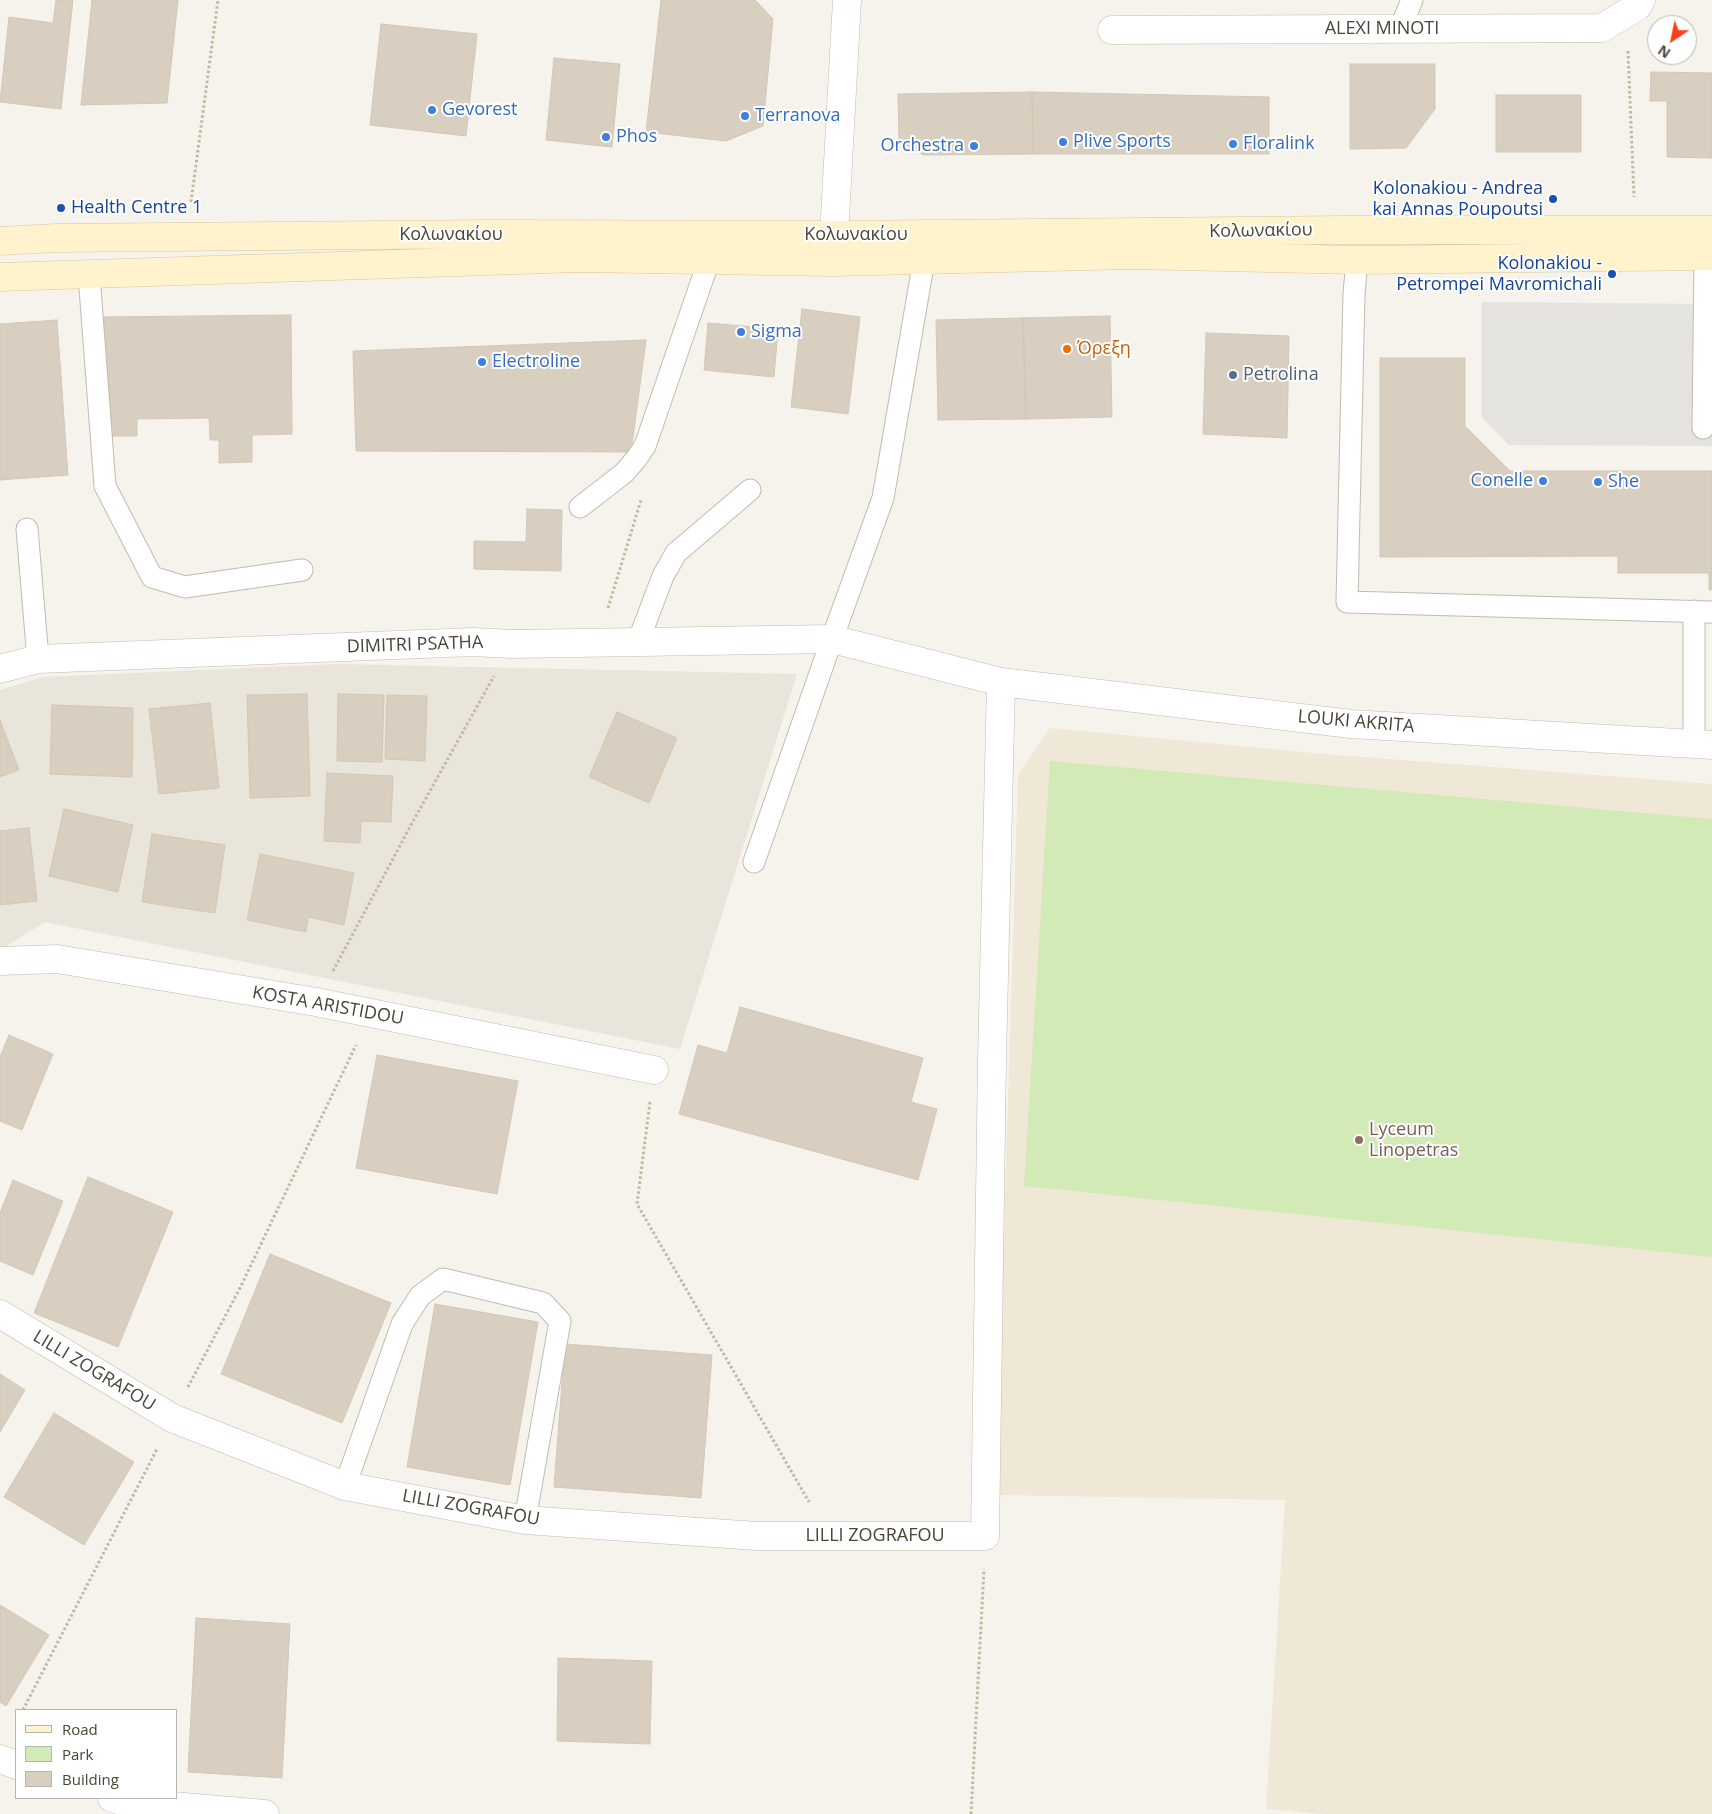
<!DOCTYPE html>
<html>
<head>
<meta charset="utf-8">
<style>
	body { margin:0 }
	#map { position:relative; width:1712px; height:1814px; overflow:hidden; background:#f6f3ec; font-family:"Open Sans",sans-serif }
	canvas { display:block }
	.legend { position:absolute; left:15px; top:1709px; width:162px; height:90px; box-sizing:border-box; background:#fff; border:1px solid #b7b4b0; margin:0; padding:6px 9px; list-style:none; font-size:15px; color:#4b4439 }
	.legend li { display:flex; align-items:center; gap:10px; height:25px }
	.legend b { width:25px; border:1px solid #b7b4b0 }
	.north { position:absolute; left:1647px; top:15px; width:50px; height:50px; box-sizing:border-box; background:#fff; border:1px solid #b7b4b0; border-radius:50%; rotate:214deg; font-size:14px; font-weight:700; line-height:20px; text-align:center; color:#4b4439 }
	.north::after { content:''; display:block; margin:auto; width:18px; height:22px; background:#fc3f1d; clip-path:polygon(50% 0,100% 100%,50% 72%,0 100%) }
</style>
</head>
<body>
<div id="map">
<canvas width="1712" height="1814"></canvas>
<ul class="legend">
<li><b style="height:6px;background:#fff3cd"></b>Road</li>
<li><b style="height:14px;background:#d2eab5"></b>Park</li>
<li><b style="height:14px;background:#d8cfc1"></b>Building</li>
</ul>
<div class="north">N</div>
</div>
<script>
const ctx = document.querySelector('canvas').getContext('2d');
ctx.lineJoin = 'round';
function fillPath(path, color) { ctx.fillStyle = color; ctx.fill(path, 'evenodd'); }
const shape = rows => new Path2D(rows.map(r => 'M' + r).join(''));
function strokePath(path, color, width, dash) { ctx.strokeStyle = color; ctx.lineWidth = width; ctx.lineCap = dash ? 'butt' : 'round'; ctx.setLineDash(dash || []); ctx.stroke(path); }
function write(font, color, halo, rows, align = 'center') {
  ctx.font = font + ' "Open Sans",sans-serif'; ctx.lineWidth = 4; ctx.setLineDash([]); ctx.textBaseline = 'middle'; ctx.strokeStyle = halo; ctx.fillStyle = color; for (const [text, x, y, turn = 0] of rows) {
    ctx.save(); ctx.translate(x, y); ctx.rotate((+turn || 0) * Math.PI / 180); ctx.textAlign = isNaN(turn) ? turn : align; if (halo) ctx.strokeText(text, 0, 0); ctx.fillText(text, 0, 0); ctx.restore();
  }
}
fillPath(shape([
	[338,664,797,674,680,1049,45,922,0,950,0,690,42,677]
]), '#eae5da');
fillPath(shape([
	[1050,728,1324,754,1712,784,1712,1814,1326,1814,1266,1809,1285,1500,996,1495,1018,775]
]), '#efe8d6');
fillPath(shape([
	[1050,761,1712,819,1712,1257,1024,1186]
]), '#d2eab5');
fillPath(shape([
	[1482,302,1712,304,1712,446,1509,445,1482,418]
]), '#e5e3e0');
const building = shape([
	[56,0,73,0,61,109,0,102,9,17,53,23,56,0],
	[92,0,178,0,167,103,81,105,92,0],
	[661,0,755,0,773,19,763,126,726,141,646,132,661,0],
	[381,24,477,34,466,136,370,125,381,24],
	[554,58,620,64,612,147,546,140,554,58],
	[1350,64,1435,64,1435,109,1406,148,1350,149,1350,64],
	[1651,72,1712,73,1712,158,1667,157,1667,101,1650,101,1651,72],
	[1032,92,1269,97,1269,154,1033,154,1032,92],
	[1032,92,1033,154,923,155,899,140,898,94,1032,92],
	[1496,95,1581,95,1581,152,1496,152,1496,95],
	[802,309,860,317,848,414,791,407,802,309],
	[291,315,292,434,252,435,252,462,219,463,219,440,210,440,209,418,137,419,137,436,102,436,101,317,291,315],
	[1110,316,1112,417,1026,419,1023,318,1110,316],
	[1023,318,1026,419,938,420,936,320,1023,318],
	[57,320,68,475,0,480,0,324,57,320],
	[708,323,778,329,774,377,704,370,708,323],
	[1206,333,1289,336,1287,438,1203,434,1206,333],
	[646,340,631,452,356,451,353,351,646,340],
	[1380,358,1465,358,1465,426,1510,471,1712,471,1712,590,1709,590,1709,573,1618,573,1618,556,1380,557,1380,358],
	[527,509,562,510,561,571,474,569,474,541,526,542,527,509],
	[307,694,310,796,250,798,247,695,307,694],
	[338,694,384,695,382,762,337,761,338,694],
	[387,695,427,696,425,761,385,759,387,695],
	[210,703,219,788,159,794,149,709,210,703],
	[52,705,133,708,132,777,50,774,52,705],
	[617,712,677,738,649,803,589,777,617,712],
	[0,720,19,770,0,777,0,720],
	[327,773,393,776,391,822,361,821,360,843,324,841,327,773],
	[64,809,133,825,118,892,49,876,64,809],
	[29,828,37,901,0,905,0,831,29,828],
	[152,834,225,845,215,913,142,902,152,834],
	[260,854,354,873,344,925,308,917,306,932,247,920,260,854],
	[740,1007,923,1058,911,1102,937,1109,918,1180,679,1114,698,1045,727,1053,740,1007],
	[9,1035,53,1054,22,1130,0,1121,0,1057,9,1035],
	[377,1055,518,1081,497,1194,356,1168,377,1055],
	[88,1177,173,1212,118,1347,34,1313,88,1177],
	[13,1180,63,1201,33,1275,0,1261,0,1213,13,1180],
	[270,1254,391,1303,342,1423,221,1374,270,1254],
	[435,1304,538,1322,510,1485,407,1467,435,1304],
	[565,1344,712,1355,701,1498,554,1487,565,1344],
	[0,1374,25,1390,0,1432,0,1374],
	[54,1413,134,1462,84,1545,4,1497,54,1413],
	[0,1605,49,1635,6,1706,0,1702,0,1605],
	[196,1618,290,1624,282,1778,188,1772,196,1618],
	[558,1658,652,1661,650,1744,557,1741,558,1658]
]);
fillPath(building, '#d8cfc1');
strokePath(building, '#d3c7b4', 1);
const service = shape([
	[1400,29,1412,0],
	[1357,260,1354,294,1347,602,1712,612],
	[89,275,105,486,152,577,185,587,302,570],
	[1703,428,1705,256],
	[580,507,624,473,636,459,645,446,709,260],
	[27,529,38,659],
	[1694,611,1694,743],
	[638,642,663,576,676,553,750,490],
	[754,862,832,639,883,498,924,260],
	[345,1486,402,1324,420,1296,443,1279,543,1303,560,1321,525,1520]
]);
const minor = shape([
	[1112,30,1602,28,1638,6,1641,0],
	[834,235,847,0],
	[0,669,38,659,473,642,512,644,832,639,1001,682,1351,724,1712,745],
	[0,961,57,959,316,1002,654,1070],
	[0,1314,172,1418,345,1486,525,1520,757,1536,985,1536,992,1060,1001,682],
	[0,1759,16,1765],
	[112,1798,125,1802,265,1814]
]);
const secondary = shape([
	[0,241,56,238,493,234,834,235,1343,230,1712,230],
	[0,277,578,258,834,262,1132,255,1357,260,1712,256]
]);
strokePath(service, '#c2bbae', 23);
strokePath(minor, '#c2bbae', 29);
strokePath(secondary, '#d6c79b', 29);
strokePath(shape([
	[1628,51,1634,197],
	[191,202,218,0],
	[608,608,641,500],
	[333,971,411,825,494,676],
	[650,1102,637,1204,809,1502],
	[188,1387,240,1288,356,1045],
	[23,1710,157,1449],
	[971,1814,984,1569]
]), '#c4b79f', 3, [2.5, 2.5]);
strokePath(service, '#fff', 21);
strokePath(minor, '#fff', 28);
strokePath(secondary, '#fff3cd', 28);
for (const [x, y, r, color] of [
	[432,110,5,"#3f7fe0"],
	[745,116,5,"#3f7fe0"],
	[606,137,5,"#3f7fe0"],
	[1063,142,5,"#3f7fe0"],
	[1233,144,5,"#3f7fe0"],
	[974,146,5,"#3f7fe0"],
	[1553,199,5,"#1a4fb4"],
	[61,208,5,"#1a4fb4"],
	[1612,274,5,"#1a4fb4"],
	[741,332,5,"#3f7fe0"],
	[1067,349,5,"#e8710a"],
	[482,362,5,"#3f7fe0"],
	[1233,375,5,"#5c6f8a"],
	[1543,481,5,"#3f7fe0"],
	[1598,482,5,"#3f7fe0"],
	[1359,1140,5,"#8d6e63"]
]) { const dot = new Path2D(); dot.arc(x, y, r, 0, 2 * Math.PI); ctx.fillStyle = color; ctx.fill(dot); strokePath(dot, '#fff', 2); }
write('18px', '#4b4439', '#fff', [
	["ALEXI MINOTI",1382,29],
	["Κολωνακίου",1261,231,-1],
	["Κολωνακίου",451,235],
	["Κολωνακίου",856,235],
	["DIMITRI PSATHA",415,645,-2],
	["LOUKI AKRITA",1356,722,5],
	["KOSTA ARISTIDOU",328,1006,10],
	["LILLI ZOGRAFOU",94,1371,31],
	["LILLI ZOGRAFOU",471,1508,10],
	["LILLI ZOGRAFOU",875,1536]
]);
write('18px', '#366cbe', '#fff', [
	["Gevorest",442,110],
	["Terranova",755,116],
	["Phos",616,137],
	["Plive Sports",1073,142],
	["Floralink",1243,144],
	["Orchestra",964,146,"right"],
	["Sigma",751,332],
	["Electroline",492,362],
	["Conelle",1533,481,"right"],
	["She",1608,482]
], 'left');
write('18px', '#164399', '#fff', [
	["Kolonakiou - Andrea",1543,189],
	["kai Annas Poupoutsi",1543,210],
	["Health Centre 1",71,208,"left"],
	["Kolonakiou -",1602,264],
	["Petrompei Mavromichali",1602,285]
], 'right');
write('18px', '#c56008', '#fff', [
	["Όρεξη",1077,349]
], 'left');
write('18px', '#4e5e75', '#fff', [
	["Petrolina",1243,375]
], 'left');
write('18px', '#785e54', '#fff', [
	["Lyceum",1369,1130],
	["Linopetras",1369,1151]
], 'left');
</script>
</body>
</html>
